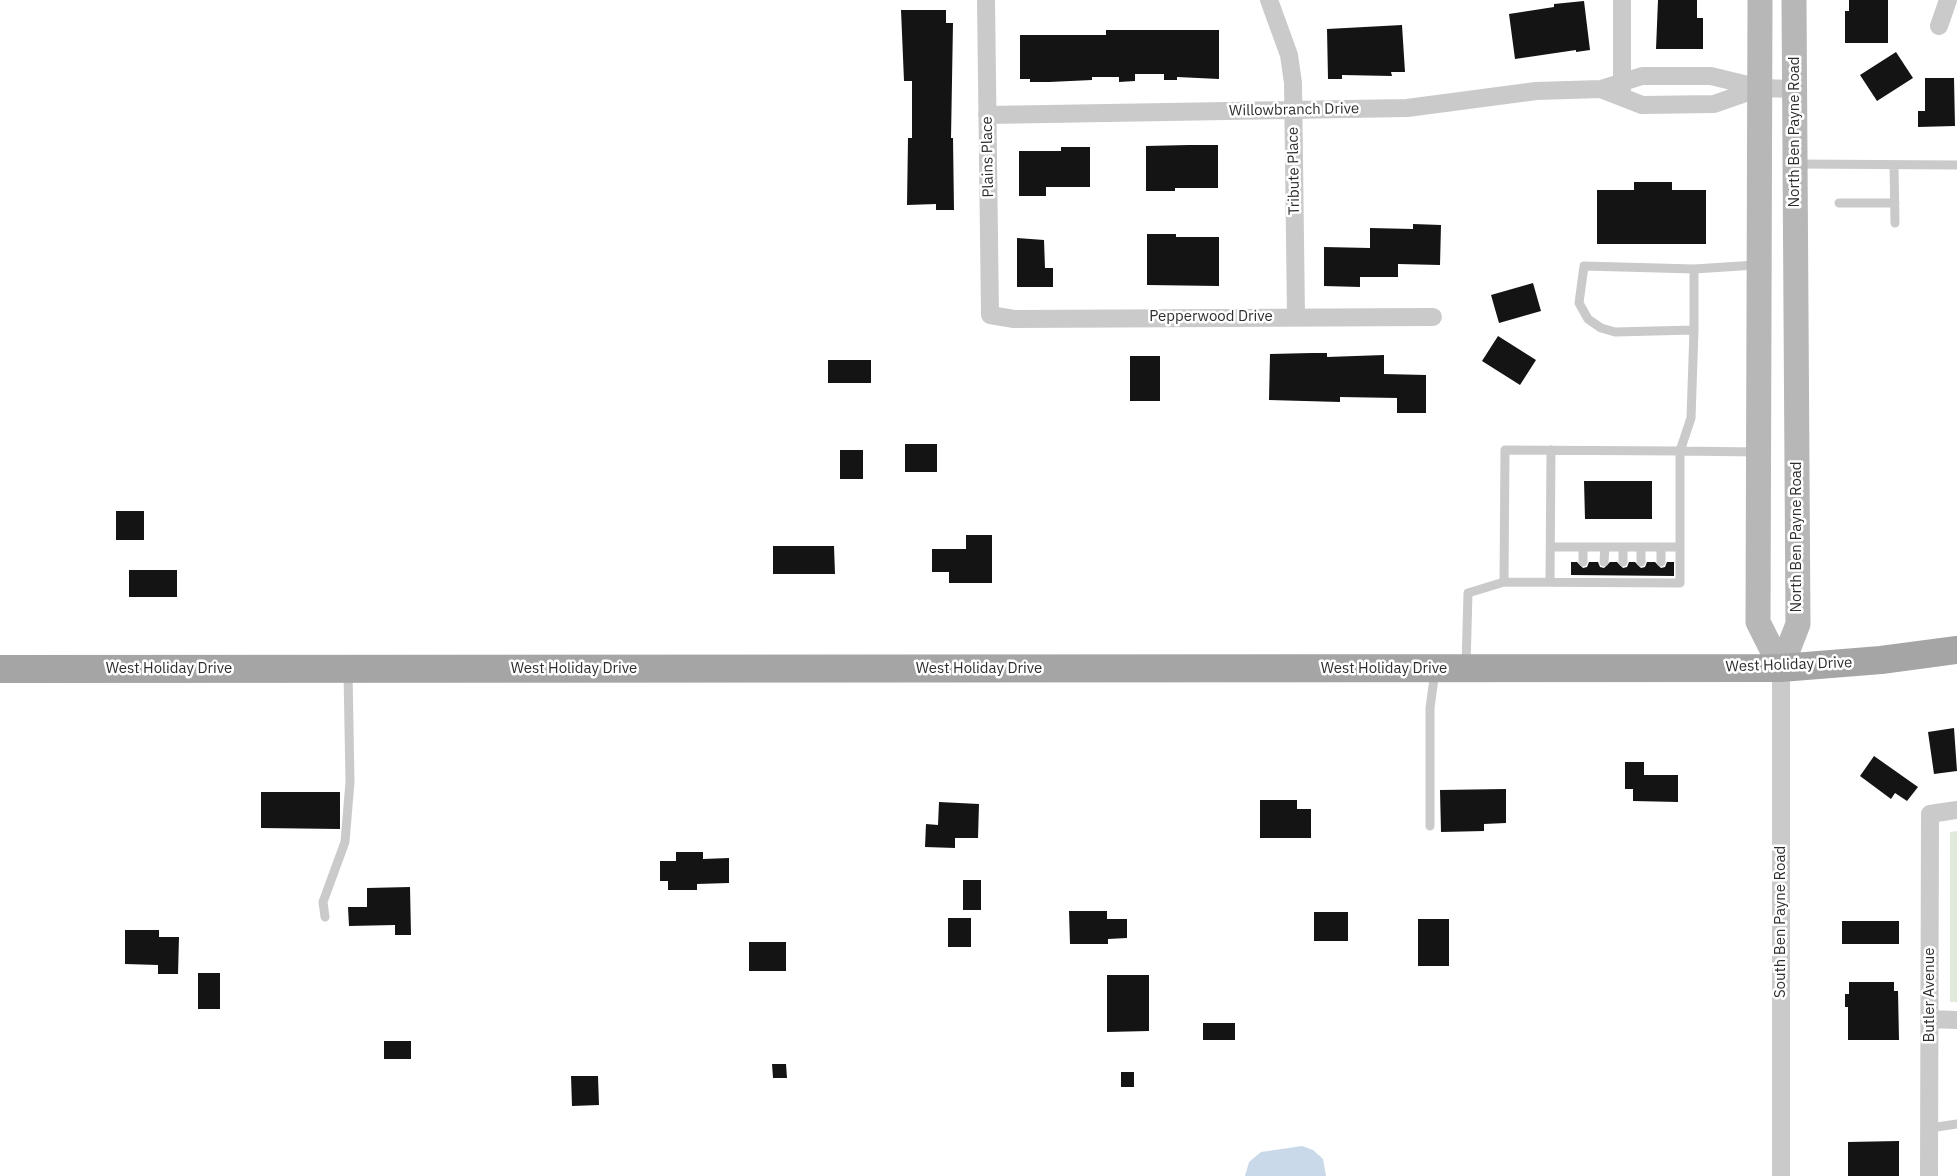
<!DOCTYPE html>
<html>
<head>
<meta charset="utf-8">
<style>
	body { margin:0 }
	canvas { display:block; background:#fff }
</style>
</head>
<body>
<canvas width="1957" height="1176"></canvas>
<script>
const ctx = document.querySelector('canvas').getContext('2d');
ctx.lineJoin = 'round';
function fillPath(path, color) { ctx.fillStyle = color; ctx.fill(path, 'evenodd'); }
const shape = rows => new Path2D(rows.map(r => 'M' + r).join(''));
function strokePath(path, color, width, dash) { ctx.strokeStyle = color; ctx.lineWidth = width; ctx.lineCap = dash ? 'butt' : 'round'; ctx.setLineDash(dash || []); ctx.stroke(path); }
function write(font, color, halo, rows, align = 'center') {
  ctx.font = font + ' "IBM Plex Sans",sans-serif'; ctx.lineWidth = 5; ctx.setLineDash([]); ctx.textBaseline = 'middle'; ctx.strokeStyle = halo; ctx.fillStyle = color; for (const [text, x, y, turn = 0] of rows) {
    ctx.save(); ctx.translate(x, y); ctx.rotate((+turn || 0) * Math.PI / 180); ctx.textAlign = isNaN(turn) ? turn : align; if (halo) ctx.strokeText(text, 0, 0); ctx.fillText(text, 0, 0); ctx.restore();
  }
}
fillPath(shape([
	[1957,831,1957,1002,1950,1002,1950,832]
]), '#e2eadc');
fillPath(shape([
	[1302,1146,1313,1150,1323,1159,1326,1176,1245,1176,1249,1162,1261,1152]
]), '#c9d9e9');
fillPath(shape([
	[1658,0,1697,0,1697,18,1703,18,1703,49,1656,49],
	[1849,0,1888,0,1888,43,1845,43,1845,11,1849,11],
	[1584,1,1590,50,1576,52,1576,50,1515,59,1509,14,1554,7,1554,4],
	[901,10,946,10,946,23,953,23,951,138,953,138,954,210,936,210,936,204,907,205,908,138,912,138,912,81,904,81],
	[1402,25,1405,72,1391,72,1392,76,1342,75,1342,79,1328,79,1327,29],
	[1106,30,1219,30,1219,79,1177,77,1177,80,1164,80,1164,74,1135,74,1135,81,1119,82,1119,77,1092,77,1092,80,1049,82,1030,82,1030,79,1020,79,1020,35,1106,35],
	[1896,52,1913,78,1877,101,1860,75],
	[1925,78,1954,78,1955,126,1918,127,1918,111,1925,111],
	[1189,145,1218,145,1218,188,1175,188,1175,191,1146,191,1146,146],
	[1061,147,1090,147,1090,187,1046,187,1046,196,1019,196,1019,151,1061,151],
	[1634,182,1672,182,1672,190,1706,190,1706,244,1597,244,1597,190,1634,190],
	[1413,224,1441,225,1440,265,1398,264,1398,277,1360,277,1360,287,1324,286,1324,247,1370,248,1370,228,1413,229],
	[1147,234,1176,234,1176,237,1219,237,1219,286,1147,285],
	[1017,238,1044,240,1045,268,1053,268,1053,287,1017,287],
	[1533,283,1541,311,1499,323,1491,295],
	[1498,336,1536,360,1520,385,1482,361],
	[1312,353,1327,353,1327,357,1384,355,1384,374,1426,375,1426,413,1397,413,1397,398,1340,397,1340,402,1269,400,1270,354],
	[1130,356,1160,356,1160,401,1130,401],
	[828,360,871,360,871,383,828,383],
	[905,444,937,444,937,472,905,472],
	[840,450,863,450,863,479,840,479],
	[1584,481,1652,481,1652,519,1585,519],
	[116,511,144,511,144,540,116,540],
	[966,535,992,535,992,583,949,583,949,572,932,572,932,549,966,549],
	[773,546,834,546,835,574,773,574],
	[1571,562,1577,562,1583,568,1587,567,1589,562,1598,562,1600,567,1604,568,1610,562,1617,562,1623,568,1627,567,1629,562,1635,562,1641,568,1645,567,1647,562,1655,562,1661,568,1665,567,1667,562,1674,562,1674,576,1571,575],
	[129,570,177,570,177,597,129,597],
	[1954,728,1957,771,1934,774,1928,732],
	[1874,756,1918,787,1907,801,1895,793,1891,799,1860,776],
	[1625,762,1644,762,1644,775,1678,775,1678,802,1633,801,1633,789,1625,789],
	[1506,789,1506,823,1484,824,1484,831,1441,832,1440,790],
	[261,792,340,792,340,829,261,828],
	[1260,800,1297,800,1297,809,1311,809,1311,838,1260,838],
	[939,802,979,804,978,838,955,838,955,848,925,847,926,824,938,825],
	[676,852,703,852,703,859,729,858,729,883,697,884,697,890,668,890,668,881,660,881,660,861,676,861],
	[963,880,981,880,981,910,963,910],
	[410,887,411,935,395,935,395,925,349,926,348,907,367,907,367,888],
	[1069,911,1107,911,1107,919,1127,919,1127,938,1108,939,1108,944,1070,944],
	[1314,912,1348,912,1348,941,1314,941],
	[948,918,971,918,971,947,948,947],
	[1418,919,1449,919,1449,966,1418,966],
	[1842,921,1899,921,1899,944,1842,944],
	[125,930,159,930,159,937,179,937,178,974,158,974,158,965,125,964],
	[749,942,786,942,786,971,749,971],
	[198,973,220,973,220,1009,198,1009],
	[1107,975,1149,975,1149,1031,1107,1032],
	[1849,982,1894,982,1894,991,1898,991,1899,1040,1848,1040,1848,1007,1845,1007,1845,994,1849,994],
	[1203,1023,1235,1023,1235,1040,1203,1040],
	[384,1041,411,1041,411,1059,384,1059],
	[772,1064,786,1064,787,1078,773,1078],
	[1121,1072,1134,1072,1134,1087,1121,1087],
	[571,1076,598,1076,599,1105,572,1106],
	[1899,1141,1899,1176,1848,1176,1848,1142]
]), '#141414');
strokePath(shape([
	[1798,164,1957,165],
	[1894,165,1895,223],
	[1839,203,1895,203],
	[1694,269,1756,265],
	[1694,330,1615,332,1601,328,1588,319,1579,303,1584,266,1694,269,1694,330,1691,418,1680,451,1758,452],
	[1551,547,1680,547],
	[1641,547,1641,562],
	[1661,547,1661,562],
	[1583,562,1583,547],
	[1604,562,1605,547],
	[1623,562,1623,547],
	[1550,582,1551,450],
	[1466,666,1468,593,1504,582,1680,583,1680,451,1505,450,1504,582],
	[1430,826,1430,708,1435,671],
	[325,917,323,902,345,842,350,782,348,672],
	[1930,1128,1957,1124]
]), '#cacaca', 9);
strokePath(shape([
	[986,0,990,315,1014,319,1433,317],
	[1269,0,1289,55,1293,83,1296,317],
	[1622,0,1622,92],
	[1939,26,1948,0],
	[1760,88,1714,104,1642,105,1601,89,1642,76,1711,76,1760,88,1794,89],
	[987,115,1407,108,1536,91,1601,89],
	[1781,668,1781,1176],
	[1930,1019,1957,1020],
	[1929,1176,1930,814,1957,810]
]), '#cacaca', 18);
strokePath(shape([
	[1760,0,1758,622,1781,668],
	[1781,668,1798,624,1794,0]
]), '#b7b7b7', 25);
strokePath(shape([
	[0,669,1781,668,1881,660,1957,650]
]), '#a5a5a5', 28);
write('15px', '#2d2d2d', '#fff', [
	["Willowbranch Drive",1294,110,-1],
	["North Ben Payne Road",1795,132,-90],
	["Plains Place",988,157,-91],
	["Tribute Place",1294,171,-91],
	["Pepperwood Drive",1211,317],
	["North Ben Payne Road",1797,537,-90],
	["West Holiday Drive",1789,665,-2],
	["West Holiday Drive",169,669],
	["West Holiday Drive",574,669],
	["West Holiday Drive",979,669],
	["West Holiday Drive",1384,669],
	["South Ben Payne Road",1781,922,-90],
	["Butler Avenue",1930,995,-90]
]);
</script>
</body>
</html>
